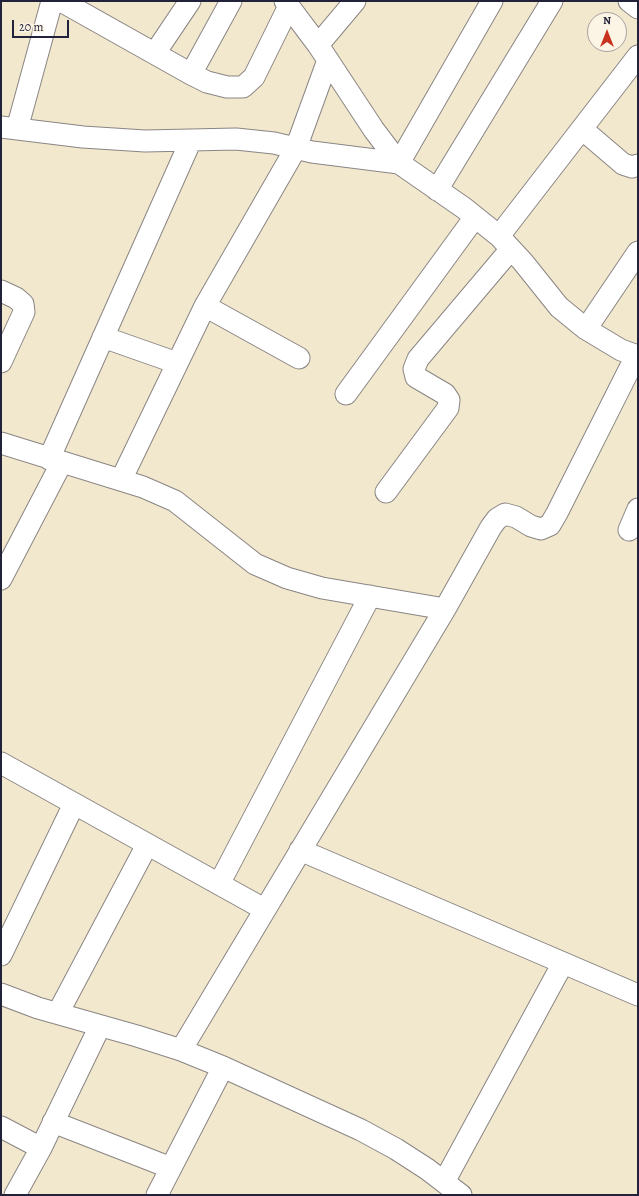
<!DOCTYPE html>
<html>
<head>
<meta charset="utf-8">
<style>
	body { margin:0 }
	#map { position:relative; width:639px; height:1196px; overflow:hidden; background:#f2e8cd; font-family:Alegreya,serif }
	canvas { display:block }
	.frame { position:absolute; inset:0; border:2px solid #22223b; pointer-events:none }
	.north { position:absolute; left:587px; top:12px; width:40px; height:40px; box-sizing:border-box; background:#fcf5e5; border:1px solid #a5a1a1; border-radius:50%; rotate:0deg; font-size:11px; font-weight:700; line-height:16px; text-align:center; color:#22223b }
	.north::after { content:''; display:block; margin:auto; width:14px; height:18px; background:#c8321e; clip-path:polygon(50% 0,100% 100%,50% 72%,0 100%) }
	.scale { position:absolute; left:12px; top:20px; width:57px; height:18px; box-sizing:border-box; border:2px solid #22223b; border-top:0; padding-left:5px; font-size:12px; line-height:14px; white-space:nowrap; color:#22223b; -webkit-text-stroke:3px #fcf5e5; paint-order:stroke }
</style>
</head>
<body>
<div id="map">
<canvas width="639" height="1196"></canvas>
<div class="frame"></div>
<div class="north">N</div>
<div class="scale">20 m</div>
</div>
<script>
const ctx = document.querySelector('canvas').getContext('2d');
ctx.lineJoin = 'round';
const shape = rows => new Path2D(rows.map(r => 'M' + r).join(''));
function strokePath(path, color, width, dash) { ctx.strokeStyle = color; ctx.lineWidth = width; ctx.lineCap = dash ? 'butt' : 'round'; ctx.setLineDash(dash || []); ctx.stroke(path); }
const minor = shape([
	[61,1,191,74,207,82,227,87,243,87,254,77,289,6],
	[285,1,318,45,374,130,399,163,464,208,499,236,523,262,559,307,586,329,621,350,638,356],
	[629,1,638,8],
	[318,45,355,1],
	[155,53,190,1],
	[191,74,231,1],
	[1,127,83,137,145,141,236,139,274,143,312,152,399,163,492,1],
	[17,129,52,1],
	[582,129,623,164,632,167,638,165],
	[437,190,552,1],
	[499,236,638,56],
	[1,291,16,298,23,304,24,312,1,362],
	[205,306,299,358],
	[586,329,638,252],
	[103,337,177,363],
	[346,394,475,217],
	[1,443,143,487,175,501,255,564,287,578,322,588,445,609],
	[49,459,191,140],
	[121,480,205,306,296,148,328,60],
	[386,492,448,408,449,400,445,394,416,377,414,369,418,359,511,249],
	[629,530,638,509],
	[1,579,62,462],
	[1,763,264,909],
	[300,850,638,995],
	[219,884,370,596],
	[1,955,74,804],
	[1,994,38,1008,137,1036,181,1050,223,1067,361,1130,396,1149,427,1169,461,1195],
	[58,1013,147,845],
	[181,1050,445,609,491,527,497,519,505,514,516,517,531,526,541,529,550,525,557,513,636,356],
	[53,1122,171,1168],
	[1,1127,41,1148],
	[444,1182,563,963],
	[15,1195,41,1148,100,1026],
	[157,1195,223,1067]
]);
strokePath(minor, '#8a8584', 23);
strokePath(minor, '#fff', 21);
</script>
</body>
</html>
